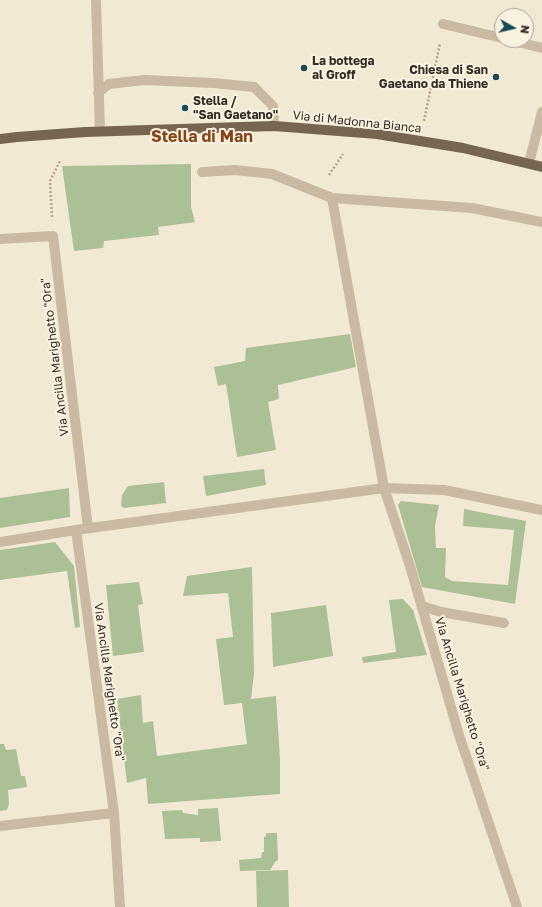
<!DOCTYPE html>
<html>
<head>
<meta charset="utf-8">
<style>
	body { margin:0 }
	#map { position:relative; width:542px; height:907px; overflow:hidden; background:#f2e9d5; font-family:"Golos Text",sans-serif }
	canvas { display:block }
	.north { position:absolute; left:494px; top:8px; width:40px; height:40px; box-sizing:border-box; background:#faf2e1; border:1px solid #aba295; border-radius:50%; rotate:98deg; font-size:11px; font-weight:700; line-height:16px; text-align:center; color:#342b24 }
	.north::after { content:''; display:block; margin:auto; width:14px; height:18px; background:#184957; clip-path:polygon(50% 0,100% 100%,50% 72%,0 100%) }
</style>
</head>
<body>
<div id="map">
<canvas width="542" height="907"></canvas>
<div class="north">N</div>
</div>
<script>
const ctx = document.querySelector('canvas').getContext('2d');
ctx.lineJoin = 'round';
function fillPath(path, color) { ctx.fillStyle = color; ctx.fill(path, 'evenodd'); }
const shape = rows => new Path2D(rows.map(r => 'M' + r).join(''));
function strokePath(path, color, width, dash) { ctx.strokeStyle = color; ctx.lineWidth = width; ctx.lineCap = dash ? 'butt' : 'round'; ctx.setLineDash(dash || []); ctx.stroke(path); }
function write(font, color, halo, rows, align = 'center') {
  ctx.font = font + ' "Golos Text",sans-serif'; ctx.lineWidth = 4; ctx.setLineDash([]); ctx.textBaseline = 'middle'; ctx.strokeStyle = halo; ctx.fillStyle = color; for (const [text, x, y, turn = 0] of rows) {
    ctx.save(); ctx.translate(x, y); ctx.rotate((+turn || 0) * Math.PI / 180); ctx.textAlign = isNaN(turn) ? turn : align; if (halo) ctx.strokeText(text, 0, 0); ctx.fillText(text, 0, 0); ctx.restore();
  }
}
fillPath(shape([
	[191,164,191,207,195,222,158,227,159,235,104,241,103,248,74,251,62,166],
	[350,334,356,367,278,385,279,399,268,402,276,450,237,457,226,384,218,386,214,367,245,361,246,348],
	[264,469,266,485,206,496,203,476],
	[164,482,166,503,124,508,121,506,122,495,128,486],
	[69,488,70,517,0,528,0,498],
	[401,501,439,505,435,526,436,548,446,548,445,577,452,581,508,585,514,530,463,526,464,509,526,521,515,604,422,587,398,505],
	[55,542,74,566,80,627,75,628,67,571,0,580,0,550],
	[252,567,254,674,251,699,276,696,280,759,280,794,148,804,146,778,127,783,117,699,141,695,143,723,153,721,157,756,247,744,242,703,224,705,216,639,233,637,228,593,183,596,187,576],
	[139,582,143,604,138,605,144,652,113,656,106,585],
	[403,599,413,610,427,655,363,663,362,657,396,652,389,600],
	[326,605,333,656,273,667,271,613],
	[0,744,4,744,6,750,16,749,21,776,25,776,27,787,8,790,9,804,7,810,0,811],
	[218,808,221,841,200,842,200,838,165,839,162,811,182,810,183,813,198,815,198,809],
	[266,833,277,833,278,860,275,862,270,870,240,871,239,860,261,858,262,852,264,852,264,837,266,836],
	[288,870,289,907,257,907,256,871]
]), '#abc195');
strokePath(shape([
	[424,121,440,43],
	[329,175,343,154],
	[52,217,50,181,60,161]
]), '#b6a48b', 2.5, [2, 2]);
strokePath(shape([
	[96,0,100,131],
	[443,24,502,38],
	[509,40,542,48],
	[98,93,109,84,144,80,213,83,254,87,273,106,274,126],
	[529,163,542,112],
	[202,172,235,170,272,174,332,198,472,208,542,222],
	[332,198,384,488,410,566,459,735,517,907],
	[0,239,53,236,88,528],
	[76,530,114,813,120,907],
	[0,542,76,530,384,488,444,490,542,510],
	[422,606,441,612,504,623],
	[0,826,114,813]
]), '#cabaa1', 10);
strokePath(shape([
	[0,139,17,137,85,132,274,126,377,134,463,148,542,167]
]), '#776554', 10);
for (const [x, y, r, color] of [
	[304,68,4,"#184957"],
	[496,77,4,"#184957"],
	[185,108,4,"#184957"]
]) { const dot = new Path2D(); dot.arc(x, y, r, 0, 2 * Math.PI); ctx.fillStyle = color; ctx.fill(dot); strokePath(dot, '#faf2e1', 1.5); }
write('bold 12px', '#342b24', '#faf2e1', [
	["La bottega",312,61],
	["al Groff",312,75],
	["Chiesa di San",488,70,"right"],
	["Gaetano da Thiene",488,84,"right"],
	["Stella /",193,101],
	["\"San Gaetano\"",193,115]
], 'left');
write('12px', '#342b24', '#faf2e1', [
	["Via di Madonna Bianca",357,122,6],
	["Via Ancilla Marighetto \"Ora\"",55,357,-97],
	["Via Ancilla Marighetto \"Ora\"",109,682,82],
	["Via Ancilla Marighetto \"Ora\"",462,694,73]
]);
write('bold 16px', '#864519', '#faf2e1', [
	["Stella di Man",202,137]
]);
</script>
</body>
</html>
